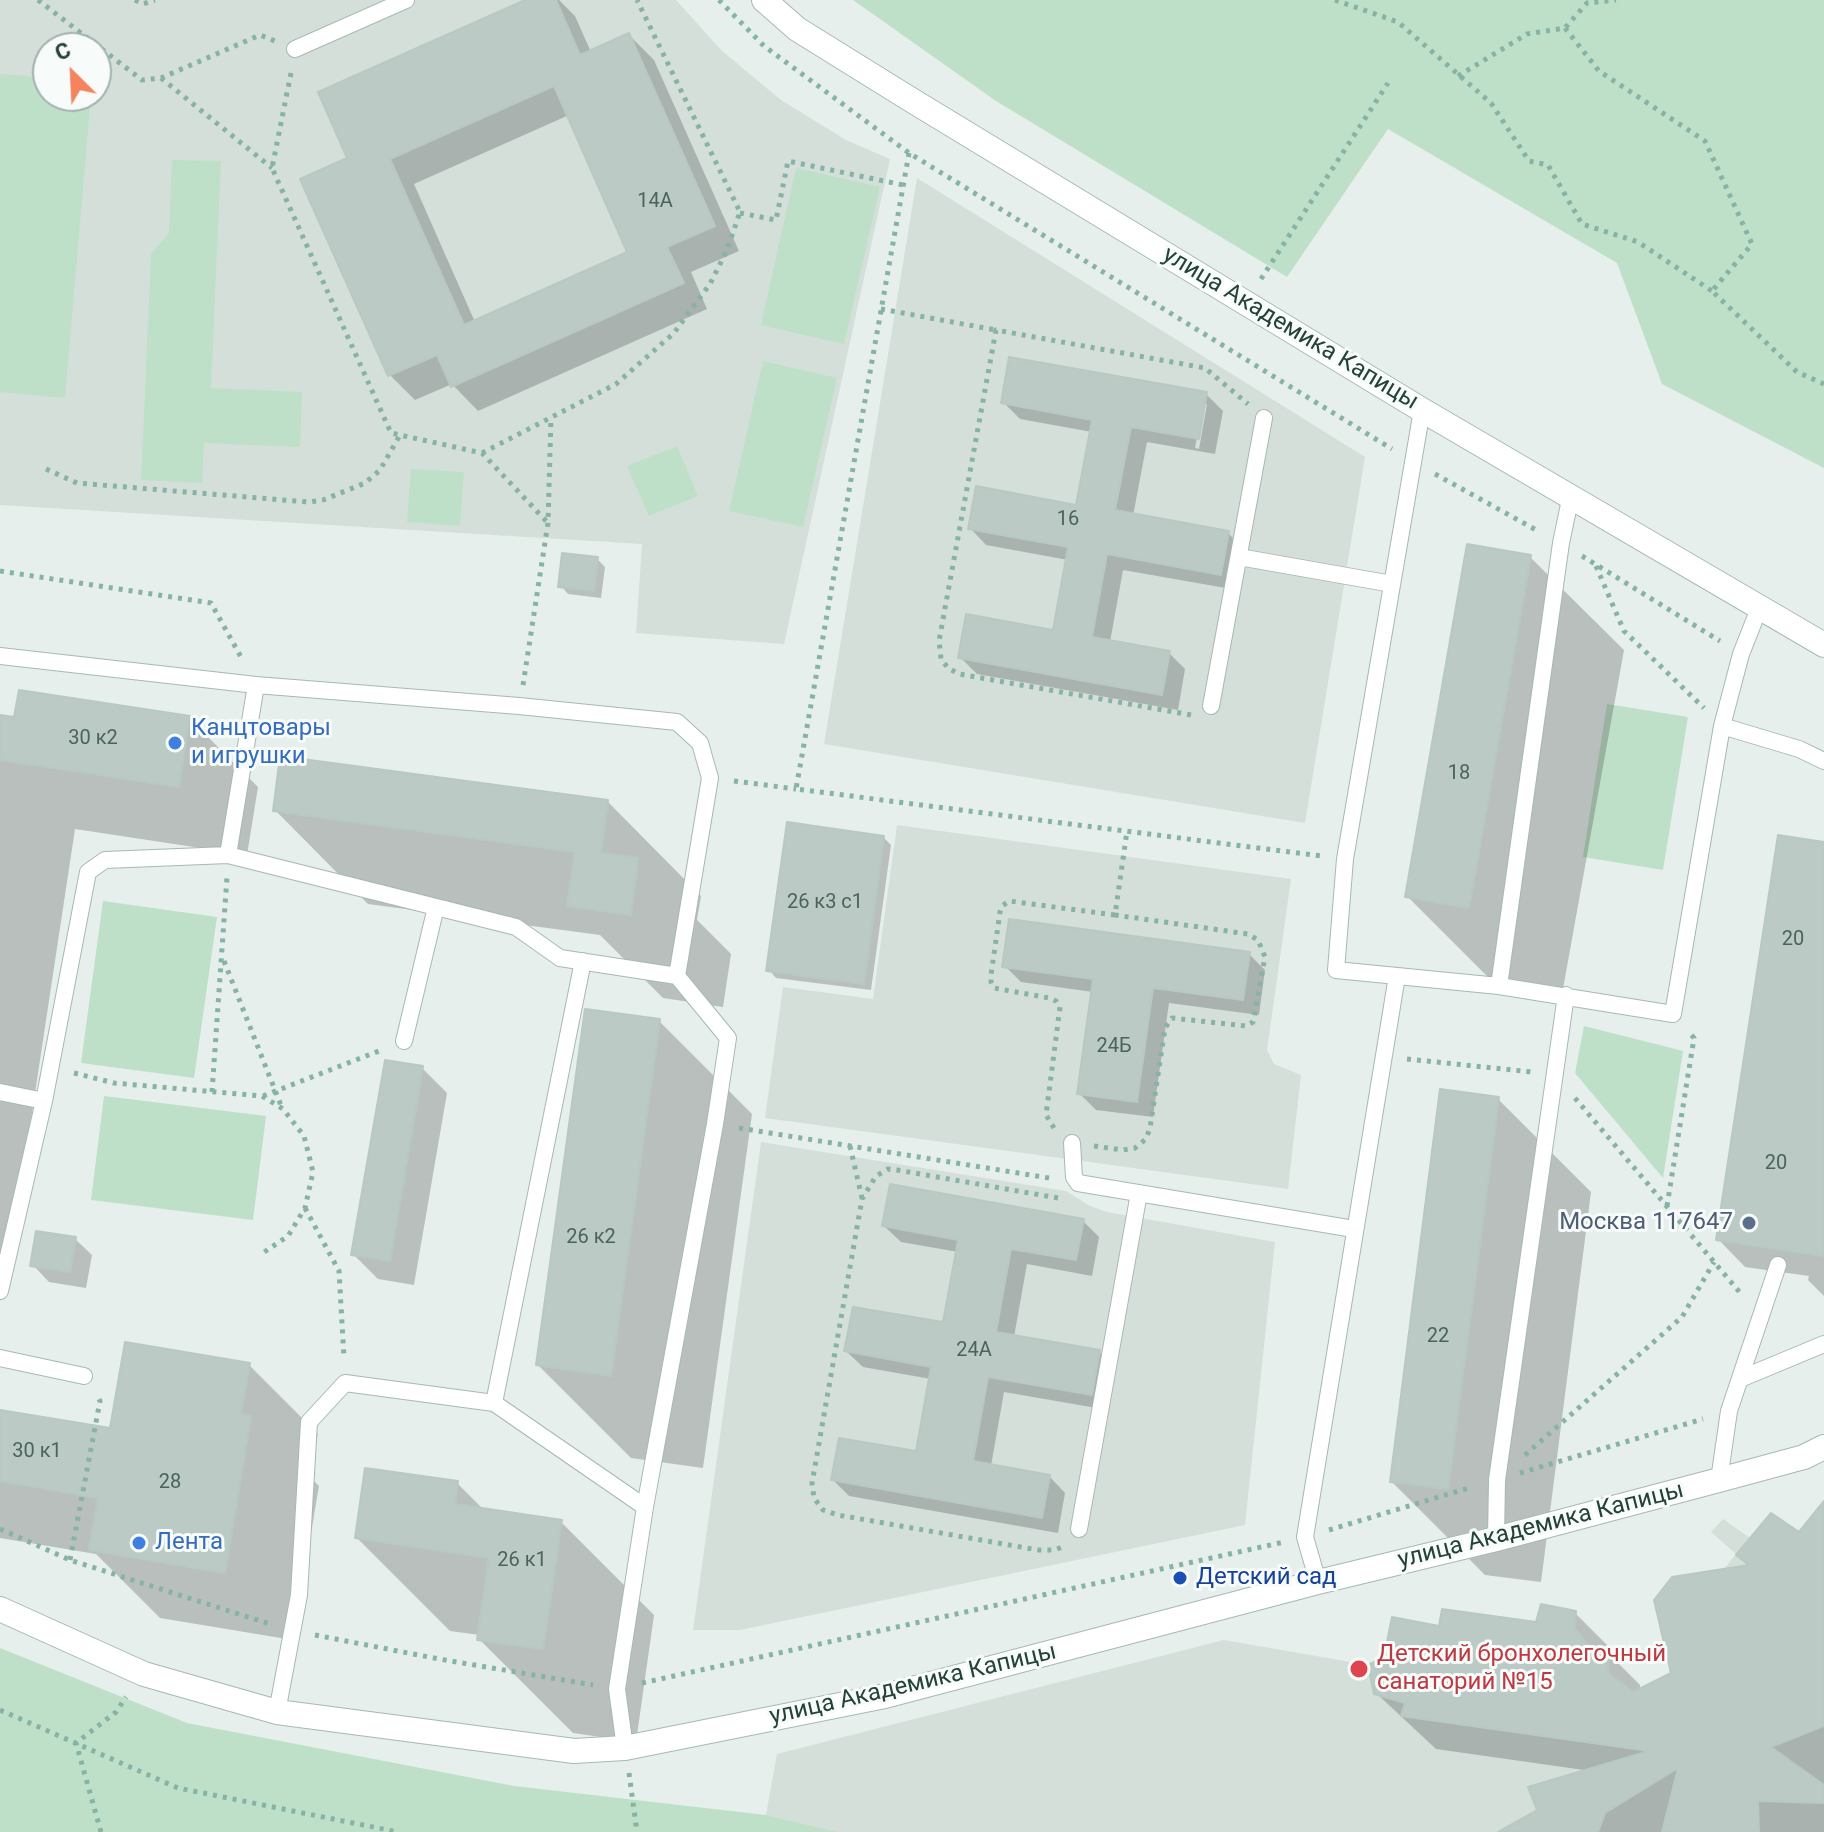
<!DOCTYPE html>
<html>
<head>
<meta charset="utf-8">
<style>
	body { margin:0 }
	#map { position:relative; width:1824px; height:1832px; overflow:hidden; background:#e6efeb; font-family:Roboto,sans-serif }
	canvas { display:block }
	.north { position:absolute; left:32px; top:32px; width:80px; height:80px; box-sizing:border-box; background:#f7fbf9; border:2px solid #a3b1ad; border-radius:50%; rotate:336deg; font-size:22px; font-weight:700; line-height:32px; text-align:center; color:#24423a }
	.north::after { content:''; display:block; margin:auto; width:28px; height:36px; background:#f4845f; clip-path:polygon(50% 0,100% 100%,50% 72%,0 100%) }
</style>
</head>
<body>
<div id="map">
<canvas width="1824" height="1832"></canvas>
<div class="north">С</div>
</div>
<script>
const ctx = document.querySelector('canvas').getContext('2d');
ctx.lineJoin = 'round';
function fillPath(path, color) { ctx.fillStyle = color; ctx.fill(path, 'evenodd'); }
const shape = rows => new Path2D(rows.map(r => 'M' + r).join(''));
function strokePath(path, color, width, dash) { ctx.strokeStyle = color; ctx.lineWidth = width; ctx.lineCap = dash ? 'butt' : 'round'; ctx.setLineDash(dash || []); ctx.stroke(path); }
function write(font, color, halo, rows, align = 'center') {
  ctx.font = font + ' Roboto,sans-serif'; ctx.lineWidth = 6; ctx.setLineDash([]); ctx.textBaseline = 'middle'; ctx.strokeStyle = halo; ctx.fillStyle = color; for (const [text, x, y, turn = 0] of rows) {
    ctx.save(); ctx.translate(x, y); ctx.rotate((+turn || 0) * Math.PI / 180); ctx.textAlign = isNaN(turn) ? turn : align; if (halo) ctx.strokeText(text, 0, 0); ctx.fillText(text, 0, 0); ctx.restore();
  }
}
fillPath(shape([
	[0,0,676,0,722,51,781,100,846,140,890,159,784,644,636,633,642,544,0,505],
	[48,48,96,48,96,96,48,96],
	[917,178,1365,457,1305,823,824,744],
	[897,825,1291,879,1267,1050,1274,1064,1301,1075,1288,1189,765,1118,783,987,873,999],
	[761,1142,1066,1191,1090,1206,1107,1212,1275,1242,1245,1525,740,1630,693,1630],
	[1824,1501,1824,1832,837,1832,766,1815,777,1754,1224,1640,1368,1665,1384,1657,1392,1617,1439,1626,1442,1609,1536,1622,1541,1604,1576,1611,1575,1629,1590,1647,1608,1650,1608,1673,1633,1692,1670,1673,1654,1600,1672,1577,1724,1569,1736,1554,1711,1532,1723,1519,1750,1538,1771,1513,1799,1531]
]), '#d4dfda');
fillPath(shape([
	[853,0,1824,0,1824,468,1662,384,1617,263,1388,129,1287,277,996,101],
	[0,74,48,78,48,96,91,96,65,398,0,392],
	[172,160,221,161,211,388,302,392,300,447,204,443,202,483,141,480,151,254,169,233],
	[796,168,880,187,844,344,761,325],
	[763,361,837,378,803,527,729,511],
	[677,446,698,496,649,516,627,466],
	[411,469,464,472,460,526,407,522],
	[1607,704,1688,717,1663,870,1583,857],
	[103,901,217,917,194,1078,81,1063],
	[1584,1026,1683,1051,1663,1178,1575,1073],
	[104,1096,266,1116,253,1220,91,1200],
	[0,1648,187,1723,514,1786,766,1815,838,1832,0,1832]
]), '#bfe0c8');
fillPath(shape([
	[530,0,559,0,575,16,591,52,629,35,654,60,739,251,691,272,707,309,478,411,452,384,415,400,390,375,350,159],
	[569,115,630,253,475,322,414,184],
	[1206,394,1223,411,1215,454,1147,442,1133,516,1228,533,1244,549,1237,590,1123,570,1110,642,1169,653,1185,669,1178,710,977,674,960,657,1055,633,1068,560,986,545,970,528,1078,507,1092,432,1020,419,1003,402],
	[1203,404,1207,404,1199,449,1195,448],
	[1530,557,1624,650,1561,1000,1500,989,1407,896],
	[597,559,605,567,601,598,568,594,561,586],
	[0,717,189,718,258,787,247,855,75,829,30,1126,0,1302],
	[608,802,701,896,697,920,731,954,723,1007,663,998,600,935,368,904,275,810],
	[884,838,891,845,871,990,776,978,769,970],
	[1824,844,1824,1296,1808,1280,1809,1276,1745,1267,1718,1239],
	[1249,954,1265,970,1259,1015,1169,1003,1153,1117,1096,1110,1079,1093,1093,992,1021,982,1005,966],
	[659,1021,752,1114,703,1468,631,1458,538,1365],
	[422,1068,447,1093,414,1285,378,1279,353,1254],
	[1498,1099,1591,1192,1541,1582,1485,1575,1392,1482],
	[1083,1221,1099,1237,1092,1276,1027,1264,1014,1337,1099,1352,1115,1368,1108,1410,1004,1392,991,1466,1049,1476,1065,1493,1058,1533,849,1496,833,1480,918,1453,931,1379,863,1367,846,1351,945,1325,958,1252,901,1242,884,1226],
	[75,1239,92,1255,86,1288,49,1282,33,1265],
	[249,1365,318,1434,310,1477,319,1486,293,1640,160,1618,96,1554,0,1538,0,1412,112,1430],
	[457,1483,485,1511,561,1522,654,1615,636,1742,573,1733,479,1639,480,1635,450,1631,357,1538],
	[1824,1504,1824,1832,1526,1832,1591,1771,1436,1749,1376,1693,1440,1628,1538,1624,1575,1613,1608,1646,1608,1653,1640,1685,1640,1691,1673,1674,1752,1567,1799,1534]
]), '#0003');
const building = shape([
	[525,0,556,0,580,55,629,33,715,226,667,247,684,283,451,387,437,355,388,376,300,179,347,158,318,92,525,0],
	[554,86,627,252,464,325,390,159,554,86],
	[1009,357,1207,392,1199,439,1131,427,1115,510,1229,531,1221,575,1107,554,1092,637,1170,651,1162,695,958,658,966,614,1053,630,1068,547,968,529,976,486,1076,505,1092,420,1001,403,1009,357],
	[1467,544,1531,555,1469,908,1405,897,1467,544],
	[562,553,598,557,594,591,558,587,562,553],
	[19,690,190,716,179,787,0,760,0,715,14,717,19,690],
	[280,756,608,800,601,853,638,858,631,915,567,906,575,852,273,811,280,756],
	[787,822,884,836,864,984,766,971,787,822],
	[1778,835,1824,842,1824,1256,1716,1240,1778,835],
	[1009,919,1250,952,1243,1000,1153,988,1137,1102,1077,1094,1093,979,1002,967,1009,919],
	[585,1009,660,1019,611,1376,536,1365,585,1009],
	[385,1060,423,1066,390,1261,351,1255,385,1060],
	[1440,1089,1499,1097,1448,1489,1390,1482,1440,1089],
	[890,1184,1084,1219,1076,1260,1011,1249,996,1332,1100,1350,1092,1395,988,1377,973,1461,1050,1475,1042,1518,831,1480,839,1438,916,1451,931,1367,844,1351,853,1307,943,1322,958,1240,882,1226,890,1184],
	[36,1231,76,1237,70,1272,30,1266,36,1231],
	[125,1342,250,1363,241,1414,251,1416,225,1573,89,1550,98,1498,0,1481,0,1410,110,1428,125,1342],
	[365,1468,458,1481,455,1504,562,1520,543,1649,477,1640,489,1558,355,1538,365,1468],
	[1824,1501,1824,1726,1771,1747,1824,1785,1824,1803,1758,1801,1759,1832,1662,1832,1678,1768,1605,1813,1598,1832,1498,1832,1537,1810,1528,1787,1649,1751,1401,1716,1405,1703,1374,1694,1368,1665,1384,1657,1392,1617,1439,1626,1442,1609,1536,1622,1541,1604,1576,1611,1575,1629,1590,1647,1608,1650,1608,1673,1633,1692,1671,1673,1654,1600,1672,1577,1749,1565,1736,1555,1771,1513,1799,1532,1824,1501]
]);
fillPath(building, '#bbcac4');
strokePath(building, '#b8c9c2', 2);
const service = shape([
	[295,49,406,0],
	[1422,410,1345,859,1336,970,1499,986],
	[1571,495,1561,543,1499,986,1673,1014,1722,726],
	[1239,557,1392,584],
	[1760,606,1741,654,1722,726,1799,749,1824,761],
	[0,656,256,685],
	[256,685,519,706,677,722,700,743,710,778,677,976,560,958,516,927,228,855,256,685],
	[1211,706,1264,418],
	[583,961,494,1403,645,1507],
	[404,1041,436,907],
	[0,1092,44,1101,0,1291],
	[44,1101,88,872,105,860,228,855],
	[1072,1143,1074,1177,1078,1183,1354,1229],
	[0,1358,84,1376],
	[1740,1379,1824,1344],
	[1719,1480,1729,1411,1778,1265],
	[1079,1529,1139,1193],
	[1496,1539,1497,1480,1566,995],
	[1318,1582,1305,1537,1397,976],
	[277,1712,299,1595,309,1422,345,1383,494,1403],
	[625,1748,617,1689,645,1507,715,1124,728,1038,677,976]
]);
const tertiary = shape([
	[764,0,797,29,913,101,1422,410,1824,645],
	[0,1609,144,1674,277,1712,574,1751,625,1748,885,1696,1318,1582,1496,1539,1719,1480,1804,1457,1824,1447]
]);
strokePath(service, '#a8b8b2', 18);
strokePath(tertiary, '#a8b8b2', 26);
strokePath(shape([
	[38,0,142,80,161,78,260,35,275,41],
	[135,0,143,4,155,0],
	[719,0,764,46,909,153,1392,449],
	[1335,0,1398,22,1491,103,1529,161,1548,165,1582,224,1638,242,1712,291],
	[1565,28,1599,71,1705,141,1752,244,1712,291,1797,372,1824,384],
	[291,73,272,168,391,433,482,453,548,523],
	[1458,76,1527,34,1565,28,1587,3,1616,0],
	[161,78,272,168],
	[909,153,796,789,1321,856],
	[740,213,776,220,788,161,903,185],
	[1261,279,1388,83],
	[881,309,996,330],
	[482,453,616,384,674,333,710,284,727,250,740,212,637,0],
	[46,469,77,483,308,502,323,500,365,483,380,470,400,435],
	[1435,474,1538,531],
	[1582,556,1720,641],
	[1596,566,1624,631,1704,708],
	[0,571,211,603,241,657],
	[523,685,548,523,551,417],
	[1191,715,959,674,948,668,941,659,939,641,996,330,1205,368,1248,404],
	[734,781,796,789],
	[224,961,282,1108],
	[1407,1059,1532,1072],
	[74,1073,114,1083,262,1096,283,1109,304,1136,313,1172,305,1208,288,1236,260,1255],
	[212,1092,227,877],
	[263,1096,384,1049],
	[1575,1098,1742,1295],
	[739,1128,1049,1178],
	[1054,1128,1046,1115,1060,1007,1056,1001,1049,998,994,988,991,982,991,975,1000,912,1002,906,1009,901,1115,915,1127,831],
	[850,1146,862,1198],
	[1094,1146,1123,1150,1135,1148,1146,1139,1150,1128,1165,1028,1172,1018,1246,1026,1253,1022,1265,957,1258,940,1248,934,1115,915],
	[1058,1198,897,1170,888,1169,876,1176,862,1199,812,1483,814,1498,823,1510,838,1515,1038,1550,1055,1550,1064,1546],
	[1667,1206,1694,1038,1689,1032],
	[305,1208,339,1271,344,1358],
	[1525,1455,1682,1317,1714,1262],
	[1520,1473,1703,1419],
	[0,1529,70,1560,270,1624],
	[1329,1530,1472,1487],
	[70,1560,100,1401,98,1397],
	[315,1635,439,1659,593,1685],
	[642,1683,1284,1542],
	[0,1710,178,1788,398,1832],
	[629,1773,637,1832],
	[101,1832,76,1743,116,1712,126,1697]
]), '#86b3a5', 5, [4, 6]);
strokePath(service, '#fff', 16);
strokePath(tertiary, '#fff', 24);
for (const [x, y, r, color] of [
	[175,743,8,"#3f7fe0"],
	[1749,1223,8,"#5c6f8a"],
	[139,1543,8,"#3f7fe0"],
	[1180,1578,8,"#1a4fb4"],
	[1359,1669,10,"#e0444e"]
]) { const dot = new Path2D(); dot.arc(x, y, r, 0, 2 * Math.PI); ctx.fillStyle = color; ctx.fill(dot); strokePath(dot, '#f7fbf9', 3); }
write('20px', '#4a645c', null, [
	["14А",655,202],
	["16",1068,520],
	["30 к2",93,739],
	["18",1459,774],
	["26 к3 с1",825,903],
	["20",1793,940],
	["24Б",1114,1047],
	["20",1776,1164],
	["26 к2",591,1238],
	["22",1438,1337],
	["24А",974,1351],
	["30 к1",37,1452],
	["28",170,1483],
	["26 к1",522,1561]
]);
write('24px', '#24423a', '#f7fbf9', [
	["улица Академика Капицы",1290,329,31],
	["улица Академика Капицы",1541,1526,-14],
	["улица Академика Капицы",913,1685,-13]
]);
write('24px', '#366cbe', '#f7fbf9', [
	["Канцтовары",191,729],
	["и игрушки",191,757],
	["Лента",155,1543]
], 'left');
write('24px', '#4e5e75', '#f7fbf9', [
	["Москва 117647",1733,1223]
], 'right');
write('24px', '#164399', '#f7fbf9', [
	["Детский сад",1196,1578]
], 'left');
write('24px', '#be3a42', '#f7fbf9', [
	["Детский бронхолегочный",1377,1655],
	["санаторий №15",1377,1683]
], 'left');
</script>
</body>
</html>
